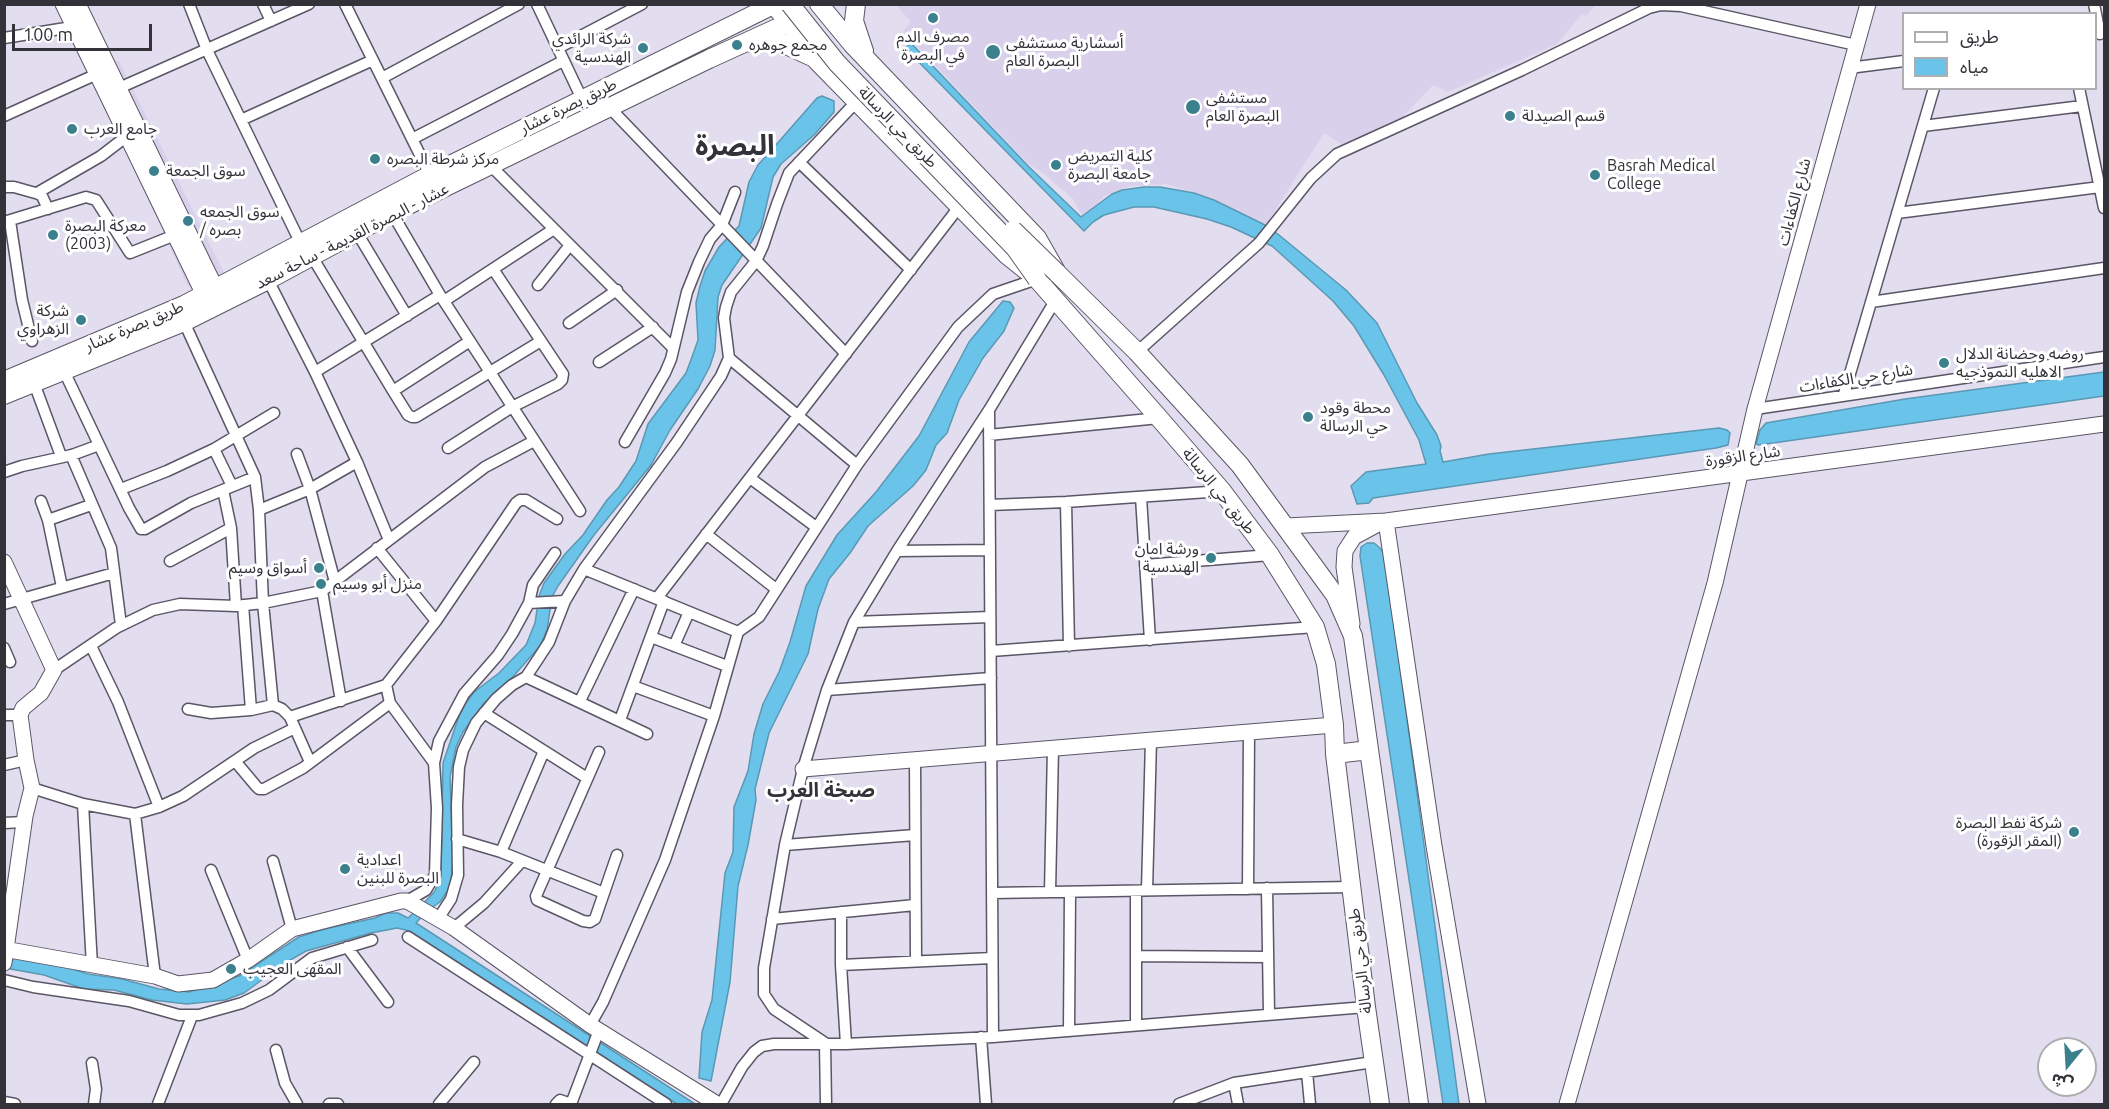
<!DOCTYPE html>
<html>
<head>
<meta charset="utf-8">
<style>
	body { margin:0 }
	#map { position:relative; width:2109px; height:1109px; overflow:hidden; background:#e2ddef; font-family:Ubuntu,"Noto Sans Arabic",sans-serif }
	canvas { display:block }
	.frame { position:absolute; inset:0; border:6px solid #343239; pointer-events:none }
	.legend { position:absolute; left:1902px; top:12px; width:195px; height:78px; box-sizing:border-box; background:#fff; border:2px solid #aeadb0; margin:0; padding:8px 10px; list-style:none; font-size:18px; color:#343239 }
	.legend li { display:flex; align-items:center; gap:12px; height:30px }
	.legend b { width:30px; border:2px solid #aeadb0 }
	.north { position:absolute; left:2037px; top:1037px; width:60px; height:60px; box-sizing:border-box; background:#fff; border:2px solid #aeadb0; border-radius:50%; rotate:198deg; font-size:16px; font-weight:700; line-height:24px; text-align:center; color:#343239 }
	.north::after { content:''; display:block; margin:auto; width:21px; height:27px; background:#3b818d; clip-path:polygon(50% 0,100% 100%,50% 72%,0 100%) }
	.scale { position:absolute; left:12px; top:24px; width:140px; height:27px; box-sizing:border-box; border:3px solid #343239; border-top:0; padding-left:8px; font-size:18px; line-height:21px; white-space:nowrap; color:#343239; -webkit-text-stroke:4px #fff; paint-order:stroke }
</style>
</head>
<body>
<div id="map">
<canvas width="2109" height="1109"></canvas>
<div class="frame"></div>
<ul class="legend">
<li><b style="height:8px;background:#fff"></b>طريق</li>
<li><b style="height:16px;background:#6ac4e9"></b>مياه</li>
</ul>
<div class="north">ش</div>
<div class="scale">100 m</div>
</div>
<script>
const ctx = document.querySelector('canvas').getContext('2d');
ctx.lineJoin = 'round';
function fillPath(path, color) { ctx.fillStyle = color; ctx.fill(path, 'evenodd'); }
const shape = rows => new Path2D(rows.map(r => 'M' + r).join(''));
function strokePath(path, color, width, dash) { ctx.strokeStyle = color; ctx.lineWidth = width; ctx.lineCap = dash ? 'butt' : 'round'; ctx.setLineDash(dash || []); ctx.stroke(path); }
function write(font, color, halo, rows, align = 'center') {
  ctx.font = font + ' Ubuntu,"Noto Sans Arabic",sans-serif'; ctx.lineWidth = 6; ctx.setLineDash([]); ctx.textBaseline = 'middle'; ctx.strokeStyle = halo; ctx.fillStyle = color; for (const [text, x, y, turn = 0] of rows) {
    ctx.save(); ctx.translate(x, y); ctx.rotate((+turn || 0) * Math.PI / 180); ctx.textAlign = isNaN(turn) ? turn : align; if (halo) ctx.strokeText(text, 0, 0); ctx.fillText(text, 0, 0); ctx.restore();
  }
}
fillPath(shape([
	[896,5,1596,5,1586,16,1582,14,1557,44,1448,92,1433,85,1398,122,1388,127,1343,145,1324,133,1266,225,1212,198,1166,184,1131,186,1106,195,1083,217,1073,199,1042,172,1028,164,903,31,911,22],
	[119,61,224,273,188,287,89,68]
]), '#d9d1eb');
const water = shape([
	[911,43,1029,167,1081,217,1112,194,1122,190,1144,187,1160,187,1194,193,1214,200,1265,225,1279,235,1346,290,1377,323,1417,403,1437,435,1441,446,1440,451,1443,462,1489,454,1719,428,1727,430,1730,433,1728,445,1716,448,1373,498,1369,503,1357,504,1351,486,1366,472,1426,464,1419,440,1384,375,1354,326,1333,301,1272,246,1231,227,1207,219,1154,207,1134,207,1104,215,1093,222,1084,231,905,48,911,43],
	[822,96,834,101,834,112,815,134,781,164,773,177,761,228,722,285,718,297,715,350,710,366,698,389,670,430,651,465,594,535,558,586,552,597,547,630,540,646,510,680,484,703,463,732,456,747,450,777,453,863,450,887,440,902,427,911,416,923,695,1104,677,1104,410,931,397,928,371,933,306,951,285,963,244,993,225,1000,187,1004,152,1000,114,990,84,989,44,975,5,968,4,955,60,965,88,974,122,979,159,989,189,992,239,976,299,937,321,930,375,918,386,913,398,913,408,918,422,905,435,891,441,876,443,763,459,716,466,703,474,692,499,673,526,645,535,623,539,596,544,583,565,554,583,535,607,500,619,487,636,461,648,424,686,373,692,357,698,340,696,303,700,286,705,271,719,247,739,226,749,182,758,165,768,154,817,98,822,96],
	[1003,301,1010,302,1014,308,1004,331,983,358,959,400,947,433,936,445,926,470,913,486,868,526,850,553,829,579,818,609,808,654,769,733,755,789,756,800,748,845,738,886,730,982,711,1081,699,1078,702,1032,712,1000,725,873,733,852,734,807,748,771,754,734,763,704,779,672,790,642,806,586,837,535,876,492,919,436,969,342,1003,301],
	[2104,372,2104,396,1759,445,1756,444,1760,430,1766,423,1905,399,2104,372],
	[1367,543,1374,543,1380,548,1385,555,1387,571,1459,1104,1443,1104,1360,556,1361,547,1367,543]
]);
fillPath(water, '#6ac4e9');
strokePath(water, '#5a98b4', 1.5);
const street = shape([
	[189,4,207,50,301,244],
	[263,4,271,21],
	[345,4,430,175],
	[537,4,582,99],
	[2094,4,2100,34],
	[4,38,66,28,73,24],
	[558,48,642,4],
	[1849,68,1904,61],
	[382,78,519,4],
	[119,88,309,4],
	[2079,88,2104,208],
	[609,107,846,354],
	[4,116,97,74],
	[241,120,373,60],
	[1923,126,2082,106],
	[412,139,563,61],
	[799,162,911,270],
	[491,166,673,348],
	[4,187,14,187,39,194,42,196,48,209],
	[37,193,101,156,127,136],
	[392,213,440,295,580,511],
	[1897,213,2100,187],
	[10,221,22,300,32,341],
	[4,222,86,197,96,200,130,253,175,235],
	[356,231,407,316],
	[311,255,393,391,408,415,412,417,416,417,541,341],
	[268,280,315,372,357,462,389,540],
	[538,285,570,245],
	[444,301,554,229],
	[1871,302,2104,268],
	[184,322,255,477,259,510,263,603,273,705,282,709,290,717,310,762],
	[569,323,617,290],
	[1137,352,1259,243,1311,178,1337,154,1522,70,1649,8,1661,5,1681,6,1856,45],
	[729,358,857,465],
	[599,362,653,327],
	[64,371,129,508,141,529,145,529,191,503,255,477],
	[315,372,440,295],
	[34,383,61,456],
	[393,391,470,341],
	[1844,394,1934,88],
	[1755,409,2104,357],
	[989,410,993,1037],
	[989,435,1159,418],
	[625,442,665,373,671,359,687,292,699,262,710,239,722,225,735,192],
	[448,448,512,407,558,384,562,380,563,374,493,269],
	[214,449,232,486],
	[297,454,310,489,335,582],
	[71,455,111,548,121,625],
	[4,472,22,466,72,455,99,445],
	[750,478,816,527],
	[121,489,167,471,214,449,274,413],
	[223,490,231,528,236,606],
	[1141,497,1150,640],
	[41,501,48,520,62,587],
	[1066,502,1069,646],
	[990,505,1066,502,1222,491],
	[259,510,310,489,357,462],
	[48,520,91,505],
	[706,534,776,589],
	[377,548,436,621],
	[897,551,990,550],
	[170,561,231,528],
	[1145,565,1270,555],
	[584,569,738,632],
	[322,591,341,701],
	[657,598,959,207],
	[529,603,565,601],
	[4,604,114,573],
	[243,605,251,710],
	[854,622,990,617],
	[651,637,727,666],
	[91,646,118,702,159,807],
	[674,646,689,612],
	[4,648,10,662],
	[991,651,1315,627],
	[54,670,116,628,153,610,180,604,236,606,263,603,322,591,485,467,534,441],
	[526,677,647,734],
	[386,685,390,703,434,763],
	[633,686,714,716],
	[827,690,991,678],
	[580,701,634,589],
	[188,709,211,713,251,710,273,705],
	[484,713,587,778],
	[4,715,20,715],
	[290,717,386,685,436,621,516,503,520,500,526,500,557,519],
	[620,720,664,601],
	[599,752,536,896,537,900,583,921,590,922,595,919,617,855],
	[915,760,916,961],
	[235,761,256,786,259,789,264,789,303,768,390,703],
	[4,765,26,760],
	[32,788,83,804,135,814,159,807,183,796,254,748,295,728],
	[83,804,92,966],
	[135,814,155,976],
	[4,823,24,822],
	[457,839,501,852,604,893],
	[785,845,915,835],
	[501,852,544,751],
	[273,861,292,929],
	[211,870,248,960],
	[1267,888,1269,1014],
	[1248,889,1249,732],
	[1147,890,1151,740],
	[1050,892,1053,748],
	[992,893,1352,887],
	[407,901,426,890,435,875,437,808,434,763,439,741,464,694,498,655,512,634,529,603,533,585,555,553],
	[841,912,841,965,846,1044],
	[438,919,451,899,458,875,457,805,459,767,463,750,476,723,496,699,512,685,526,677,538,659,549,642,565,601,584,569,677,442,721,376,729,358,724,318,726,307,731,292,756,261,763,246,777,204,789,173,857,101],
	[772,919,915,905],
	[454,928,484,903,522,861],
	[408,937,666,1104],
	[347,947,388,1002],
	[1136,956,1267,957],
	[841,965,992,958],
	[4,980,33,987,129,1001,179,1015,199,1015,242,1003,269,990,312,958,372,940],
	[590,1025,603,1002,665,860,714,716,738,632,759,617,857,465,958,327,993,294,1037,279],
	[1136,1025,1136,891],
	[1069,1031,1070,892],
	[981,1037,986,1104],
	[276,1050,285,1083,297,1104],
	[92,1063,96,1089,94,1104],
	[1307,1072,1310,1104],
	[1234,1083,1238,1104],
	[4,1102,15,1104],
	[158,1104,192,1016],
	[329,1104,338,1104],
	[439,1104,474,1062],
	[556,1104,560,1100,571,1104,599,1030],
	[721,1104,742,1067,754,1052,762,1046,774,1044,846,1044,993,1037,1366,1007],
	[826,1104,825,1043,774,1009,764,994,764,968,785,845,803,769,827,690,854,622,897,551,989,410,1055,301],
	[1179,1104,1234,1083,1373,1062]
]);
const secondary = shape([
	[63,4,204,295],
	[78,4,216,289],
	[1386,521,1434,846,1478,1104],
	[1286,526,1386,521,2104,424],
	[4,562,54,670,41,693,23,708,20,715,26,760,32,788,25,816,4,963],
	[1352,624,1344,567,1345,551,1354,537,1378,524],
	[803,769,1334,725],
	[4,949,155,976,178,984,213,980,248,960,292,929,401,901,407,901,454,928,590,1025,717,1104],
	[1567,1104,1715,583,1755,409,1868,4]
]);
const primary = shape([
	[774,4,817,61,1007,255,1037,279,1159,418,1222,491,1270,555,1315,627,1326,664,1334,725,1335,754,1366,1007,1380,1104],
	[819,4,852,44,1037,238,1057,273,1137,352,1240,465,1335,595,1353,636,1419,1104],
	[856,4,854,21,864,51],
	[751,43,782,43,810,56],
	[4,381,184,305,430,175,775,4],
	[4,395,184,322,268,280,392,213,709,59,799,18],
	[1335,754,1369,750]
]);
strokePath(street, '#5b5665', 13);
strokePath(secondary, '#5b5665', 17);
strokePath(primary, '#5b5665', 20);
strokePath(street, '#fff', 10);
strokePath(secondary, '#fff', 15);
strokePath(primary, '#fff', 18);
const primaryBridge = shape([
	[790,4,837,63,1015,248,1037,279],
	[1013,230,1057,273]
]);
strokePath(primaryBridge, '#5b5665', 20, []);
strokePath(primaryBridge, '#fff', 18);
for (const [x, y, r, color] of [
	[933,18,6,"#3b818d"],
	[737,45,6,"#3b818d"],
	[643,48,6,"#3b818d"],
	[993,52,8,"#3b818d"],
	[1193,107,8,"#3b818d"],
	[1510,116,6,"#3b818d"],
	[72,129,6,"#3b818d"],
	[375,159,6,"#3b818d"],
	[1056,165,6,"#3b818d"],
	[154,171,6,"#3b818d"],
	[1595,175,6,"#3b818d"],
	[188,221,6,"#3b818d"],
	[53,235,6,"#3b818d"],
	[81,320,6,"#3b818d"],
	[1944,363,6,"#3b818d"],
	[1308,417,6,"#3b818d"],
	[1211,558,6,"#3b818d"],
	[319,568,6,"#3b818d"],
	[321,584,6,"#3b818d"],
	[2074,832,6,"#3b818d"],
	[345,869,6,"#3b818d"],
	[231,969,6,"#3b818d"]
]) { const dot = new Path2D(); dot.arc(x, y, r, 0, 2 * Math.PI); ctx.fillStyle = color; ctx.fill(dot); strokePath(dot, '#fff', 2); }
write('16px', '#343239', '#fff', [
	["مصرف الدم",933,37,"center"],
	["في البصرة",933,55,"center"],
	["شركة الرائدي",631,39,"right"],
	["الهندسية",631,57,"right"],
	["أسشارية مستشفى",1006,43],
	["البصرة العام",1006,61],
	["مجمع جوهره",749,45],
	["مستشفى",1206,98],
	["البصرة العام",1206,116],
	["قسم الصيدلة",1522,116],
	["جامع العرب",84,129],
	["كلية التمريض",1068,156],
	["جامعة البصرة",1068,174],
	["مركز شرطة البصره",387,159],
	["Basrah Medical",1607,166],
	["College",1607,184],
	["سوق الجمعة",166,171],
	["سوق الجمعه",200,212],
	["/ بصره",200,230],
	["معركة البصرة",65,226],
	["(2003)",65,244],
	["شركة",69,311,"right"],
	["الزهراوي",69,329,"right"],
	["روضه وحضانة الدلال",1956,354],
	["الاهليه النموذجيه",1956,372],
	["محطة وقود",1320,408],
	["حي الرسالة",1320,426],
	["ورشة امان",1199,549,"right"],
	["الهندسية",1199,567,"right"],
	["أسواق وسيم",307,568,"right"],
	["منزل أبو وسيم",333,584],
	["شركة نفط البصرة",2062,823,"right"],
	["(المقر الزقورة)",2062,841,"right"],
	["اعدادية",357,860],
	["البصرة للبنين",357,878],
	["المقهى العجيب",243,969]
], 'left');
write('16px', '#343239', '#fff', [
	["طريق بصرة عشار",568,106,-26],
	["طريق حي الرسالة",898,127,46],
	["شارع الكفاءات",1794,202,-75],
	["عشار - البصرة القديمة - ساحة سعد",352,236,-27],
	["طريق بصرة عشار",134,326,-23],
	["شارع حي الكفاءات",1856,378,-9],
	["شارع الزقورة",1743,456,-8],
	["طريق حي الرسالة",1219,491,51],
	["طريق حي الرسالة",1360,961,-97]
]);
write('bold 20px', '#343239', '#fff', [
	["صبخة العرب",821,790]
]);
write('bold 28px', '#343239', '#fff', [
	["البصرة",735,146]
]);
</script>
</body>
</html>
